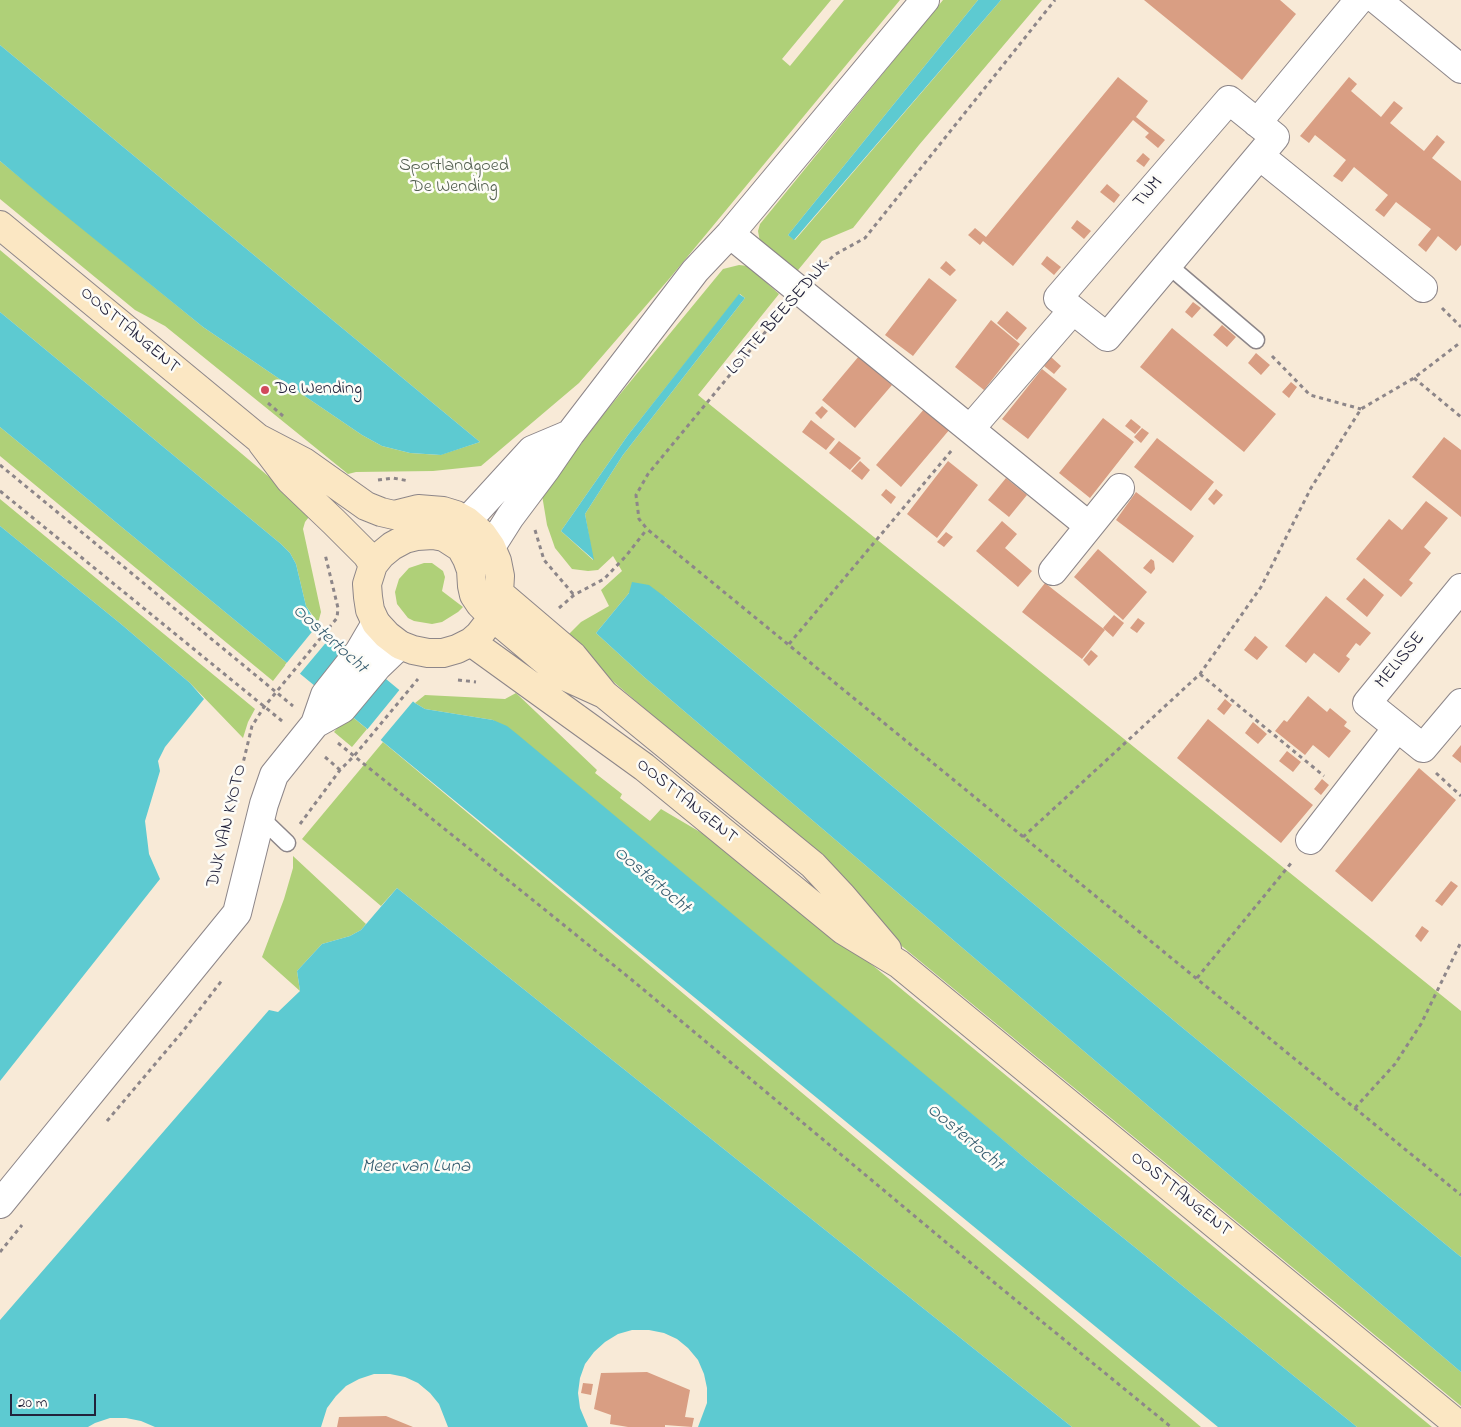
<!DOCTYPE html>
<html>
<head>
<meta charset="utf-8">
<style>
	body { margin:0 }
	#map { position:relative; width:1461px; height:1427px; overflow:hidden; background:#f8ead7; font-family:"Indie Flower",sans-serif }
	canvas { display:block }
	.scale { position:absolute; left:10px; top:1394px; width:86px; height:22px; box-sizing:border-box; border:2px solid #22223b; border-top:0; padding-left:6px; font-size:15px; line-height:18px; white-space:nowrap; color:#22223b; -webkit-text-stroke:4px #fdfcf7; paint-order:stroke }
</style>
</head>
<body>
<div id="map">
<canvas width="1461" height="1427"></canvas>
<div class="scale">20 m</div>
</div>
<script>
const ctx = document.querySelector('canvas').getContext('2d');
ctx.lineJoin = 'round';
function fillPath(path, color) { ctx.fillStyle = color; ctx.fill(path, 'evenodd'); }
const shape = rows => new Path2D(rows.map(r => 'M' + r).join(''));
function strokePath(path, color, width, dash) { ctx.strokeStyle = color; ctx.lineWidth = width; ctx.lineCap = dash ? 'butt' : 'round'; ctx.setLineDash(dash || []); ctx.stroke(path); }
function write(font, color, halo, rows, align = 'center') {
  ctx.font = font + ' "Indie Flower",sans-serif'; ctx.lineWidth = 5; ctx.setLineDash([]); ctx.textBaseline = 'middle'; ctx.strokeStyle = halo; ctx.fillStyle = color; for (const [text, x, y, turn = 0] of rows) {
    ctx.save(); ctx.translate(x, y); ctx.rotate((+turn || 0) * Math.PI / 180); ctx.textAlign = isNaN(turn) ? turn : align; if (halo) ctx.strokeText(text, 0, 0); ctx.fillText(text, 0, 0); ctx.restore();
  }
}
fillPath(shape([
	[0,0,831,0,782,59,790,66,844,0,900,0,669,279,579,383,481,466,433,471,356,472,348,474,165,326,135,310,0,199,0,161,203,327,362,435,382,446,410,453,440,455,480,442,0,45],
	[943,0,978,0,788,235,795,240,1001,0,1042,0,919,145,853,228,822,241,794,275,760,242,758,231,760,224],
	[0,250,312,513,305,522,303,529,321,612,318,623,306,606,296,564,290,553,281,544,0,312],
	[739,265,748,266,779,294,698,395,1461,1011,1461,1257,1178,1024,665,597,629,593,596,633,644,677,1461,1372,1461,1406,881,929,813,854,564,639,581,622,609,606,601,590,622,571,613,556,598,570,588,571,572,569,555,548,547,525,542,495,607,410,723,269],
	[740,294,745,298,623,455,585,514,593,560,561,531,628,435],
	[0,427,287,663,273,681,0,456],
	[0,499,255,709,248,722,243,738,190,683,121,624,0,526],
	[424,563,432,563,443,571,445,577,442,591,463,607,458,612,442,622,432,624,414,621,408,618,397,604,395,592,399,579,409,568],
	[516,693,597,770,595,773,622,794,620,798,650,821,661,809,739,855,1432,1427,1357,1427,1032,1164,493,720,425,709,415,703,425,695,505,699],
	[349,714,367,729,352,747,334,732],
	[383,742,1201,1427,1072,1427,397,888,381,906,302,839],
	[293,856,366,924,361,930,350,936,322,944,297,971,300,991,262,957,284,899,293,868]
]), '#afd078');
fillPath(shape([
	[978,0,1001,0,794,240,788,235],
	[0,45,480,442,441,455,410,453,382,446,362,435,203,327,45,199,0,161],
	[739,294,745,298,623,455,585,514,594,560,561,531,628,435],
	[0,312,281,544,290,553,296,564,306,606,312,616,334,636,415,703,425,709,493,720,507,726,517,734,1032,1164,1357,1427,1218,1427,349,714,0,427],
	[0,526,121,624,190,683,204,699,165,747,158,761,160,771,145,821,149,854,160,879,0,1081],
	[632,582,649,585,665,597,1178,1024,1461,1257,1461,1372,644,677,596,633,629,593],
	[397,888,407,896,1072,1427,698,1427,707,1403,707,1388,704,1374,698,1360,688,1348,677,1339,664,1333,649,1330,632,1330,618,1334,605,1342,594,1352,585,1364,580,1378,578,1393,580,1408,588,1427,448,1427,439,1404,430,1393,418,1383,405,1377,390,1374,374,1374,359,1379,346,1386,336,1396,327,1408,321,1427,155,1427,141,1421,126,1418,110,1418,95,1423,88,1427,0,1427,0,1320,269,1010,278,1012,300,991,297,971,322,944,350,936,361,930]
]), '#5dcad1');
fillPath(shape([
	[320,622,334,633,298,676,285,665],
	[401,688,415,699,379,742,366,731]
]), '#f8ead7');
fillPath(shape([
	[1144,0,1280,0,1296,14,1242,80],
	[1118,77,1148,101,1136,117,1165,140,1158,148,1145,137,1149,133,1133,120,1013,266,983,241,980,245,968,235,975,228,986,237],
	[1349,77,1357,84,1351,91,1381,117,1394,101,1403,108,1390,123,1424,151,1437,135,1445,142,1432,158,1461,181,1461,245,1456,251,1438,236,1426,252,1418,245,1431,229,1396,202,1384,217,1375,210,1388,195,1354,167,1342,182,1333,176,1346,160,1315,135,1309,143,1300,136],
	[1143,153,1150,159,1144,167,1136,161],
	[1107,184,1120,195,1114,203,1100,192],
	[1077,220,1091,231,1084,239,1071,228],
	[1047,256,1061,267,1054,275,1041,264],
	[946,261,956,270,950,276,940,268],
	[929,278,957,300,913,356,885,335],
	[1193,302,1201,308,1192,318,1185,312],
	[1007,311,1027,328,1017,340,997,323],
	[991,320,1020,344,984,390,955,367],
	[1222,325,1236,337,1227,347,1213,335],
	[1172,328,1276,414,1244,452,1140,367],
	[1256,353,1270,365,1261,375,1248,363],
	[859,356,892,385,855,428,822,400],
	[1051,357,1061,366,1054,374,1044,366],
	[1042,369,1067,389,1028,439,1002,419],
	[1291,382,1297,387,1289,398,1282,392],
	[822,406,828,411,821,419,815,413],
	[925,408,950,429,901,487,876,465],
	[1103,418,1134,442,1090,498,1059,473],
	[1131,419,1141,427,1135,434,1125,426],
	[811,420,835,439,826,450,802,432],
	[1142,428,1149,433,1141,443,1134,437],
	[1444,437,1461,450,1461,517,1412,477],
	[1157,438,1214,482,1191,511,1134,467],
	[839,441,861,458,850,470,829,453],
	[860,461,870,470,862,480,851,471],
	[948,461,978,485,937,538,907,514],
	[1006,478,1027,495,1009,517,988,500],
	[886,489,896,497,891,504,881,495],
	[1216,489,1223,495,1214,505,1208,499],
	[1136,492,1194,536,1173,563,1116,520],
	[1426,501,1448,518,1424,547,1431,553,1409,580,1413,583,1401,597,1356,559,1389,519,1402,530],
	[1002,521,1017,534,1005,548,1032,571,1018,587,976,551],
	[946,532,953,537,944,547,937,542],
	[1098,549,1147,592,1123,620,1074,577],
	[1151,559,1154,561,1155,569,1151,574,1143,568],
	[1364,578,1384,595,1367,617,1346,599],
	[1045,583,1105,630,1082,659,1022,612],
	[1326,596,1371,633,1360,646,1356,643,1346,656,1350,659,1339,673,1314,653,1306,663,1285,646],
	[1114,615,1124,623,1113,637,1103,628],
	[1138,618,1145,623,1137,633,1130,628],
	[1255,636,1268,647,1257,660,1244,650],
	[1091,650,1098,656,1089,666,1083,660],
	[1308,696,1327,712,1330,708,1347,722,1344,726,1351,731,1329,758,1313,745,1305,755,1275,731,1284,720,1287,722],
	[1225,699,1232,705,1224,715,1217,709],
	[1208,719,1313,805,1281,843,1177,758],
	[1253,722,1267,734,1258,744,1245,733],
	[1461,745,1461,763,1452,756],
	[1287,751,1301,762,1293,772,1279,761],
	[1419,768,1456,800,1372,902,1335,871],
	[1322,779,1329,785,1321,795,1314,789],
	[1451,881,1458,886,1442,906,1435,901],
	[1422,926,1429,931,1421,942,1415,936],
	[647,1372,690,1390,685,1417,694,1418,692,1427,665,1425,665,1427,628,1427,610,1424,611,1415,594,1409,601,1373],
	[583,1383,593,1384,591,1395,581,1393],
	[386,1416,413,1427,337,1427,339,1417]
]), '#d99e83');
const service = shape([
	[1168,265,1256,340],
	[261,818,287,843]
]);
const minor = shape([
	[1377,0,1461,69],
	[1257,123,1359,0],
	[1260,156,1423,288],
	[730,234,1089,526],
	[970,429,1073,310,1058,298,1229,100,1275,137,1107,337,1073,310],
	[467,521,532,450,570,434],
	[491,547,510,517,546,469,570,434,695,271,730,234,925,0],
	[1053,571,1120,488],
	[1461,588,1367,703,1423,748,1461,703],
	[315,724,325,695,359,652,376,623],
	[1310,840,1397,728],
	[0,1204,237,913,264,804,274,775,315,724,342,709,377,667,400,645]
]);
const secondary = shape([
	[0,225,258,438,304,462,366,506,381,512,394,515,418,509,443,511,456,515,467,521,482,534,491,547,497,561,500,576,499,593,493,617,479,635,471,642,457,649,443,653,428,653,413,650,400,645,387,635,376,623,370,610,368,597,367,584,373,565,381,555,392,546,405,539,417,536,433,535,444,537,461,548,467,559,471,570,472,586,474,595,480,604,493,617,562,675,604,694],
	[262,443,290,480,334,522,367,555,373,565],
	[499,593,573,656,604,694,813,865,842,896,887,949],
	[471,642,644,767,843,930,899,964,1461,1427]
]);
strokePath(service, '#8d8689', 19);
strokePath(minor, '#8d8689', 30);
strokePath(secondary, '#8d8689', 30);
strokePath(shape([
	[819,271,834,255,865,238,1055,0],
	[1442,308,1461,327],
	[781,313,648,474,636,495,639,519,647,529,1461,1195],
	[1272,356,1310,395,1361,409],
	[1414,378,1461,417],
	[268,403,283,416],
	[0,465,293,706],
	[378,480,393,478,409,481],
	[0,491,282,721],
	[535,530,544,560,574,595],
	[559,608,574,595,604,579,626,556,647,529],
	[789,644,952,450],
	[1200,674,1324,776],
	[458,680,476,682],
	[338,743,632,980,996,1284,1171,1427],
	[325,757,340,770],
	[1436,773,1461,796],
	[238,784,252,726,264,707,337,618,338,608,325,554],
	[300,824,340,770,354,756,418,679],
	[1023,837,1200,674,1261,587,1311,488,1361,409,1414,378,1461,342],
	[1197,978,1292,862],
	[1355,1108,1395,1064,1421,1024,1461,942],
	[107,1121,183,1031,223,979],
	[0,1252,22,1225]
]), '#8d8689', 3, [4, 4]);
strokePath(service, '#fff', 16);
strokePath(minor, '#fff', 28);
strokePath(secondary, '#fbe7c3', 28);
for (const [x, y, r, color] of [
	[265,390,5,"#d1495b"]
]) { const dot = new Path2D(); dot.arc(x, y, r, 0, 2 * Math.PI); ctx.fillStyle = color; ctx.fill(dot); strokePath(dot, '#fdfcf7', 2); }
write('18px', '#535f50', '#fdfcf7', [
	["Sportlandgoed",454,167],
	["De Wending",454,188]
]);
write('18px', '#22223b', '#fdfcf7', [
	["TIJM",1149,193,-49],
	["LOTTE BEESEDIJK",779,318,-49],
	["OOSTTANGENT",129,331,40],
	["MELISSE",1401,661,-51],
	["OOSTTANGENT",686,802,39],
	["DIJK VAN KYOTO",228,826,-77],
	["OOSTTANGENT",1180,1195,39]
]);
write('18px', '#22223b', '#fdfcf7', [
	["De Wending",275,390]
], 'left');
write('italic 19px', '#375d70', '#fdfcf7', [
	["Oostertocht",329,640,42],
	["Oostertocht",651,881,40],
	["Oostertocht",964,1138,40],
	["Meer van Luna",416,1168]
]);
</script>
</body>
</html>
